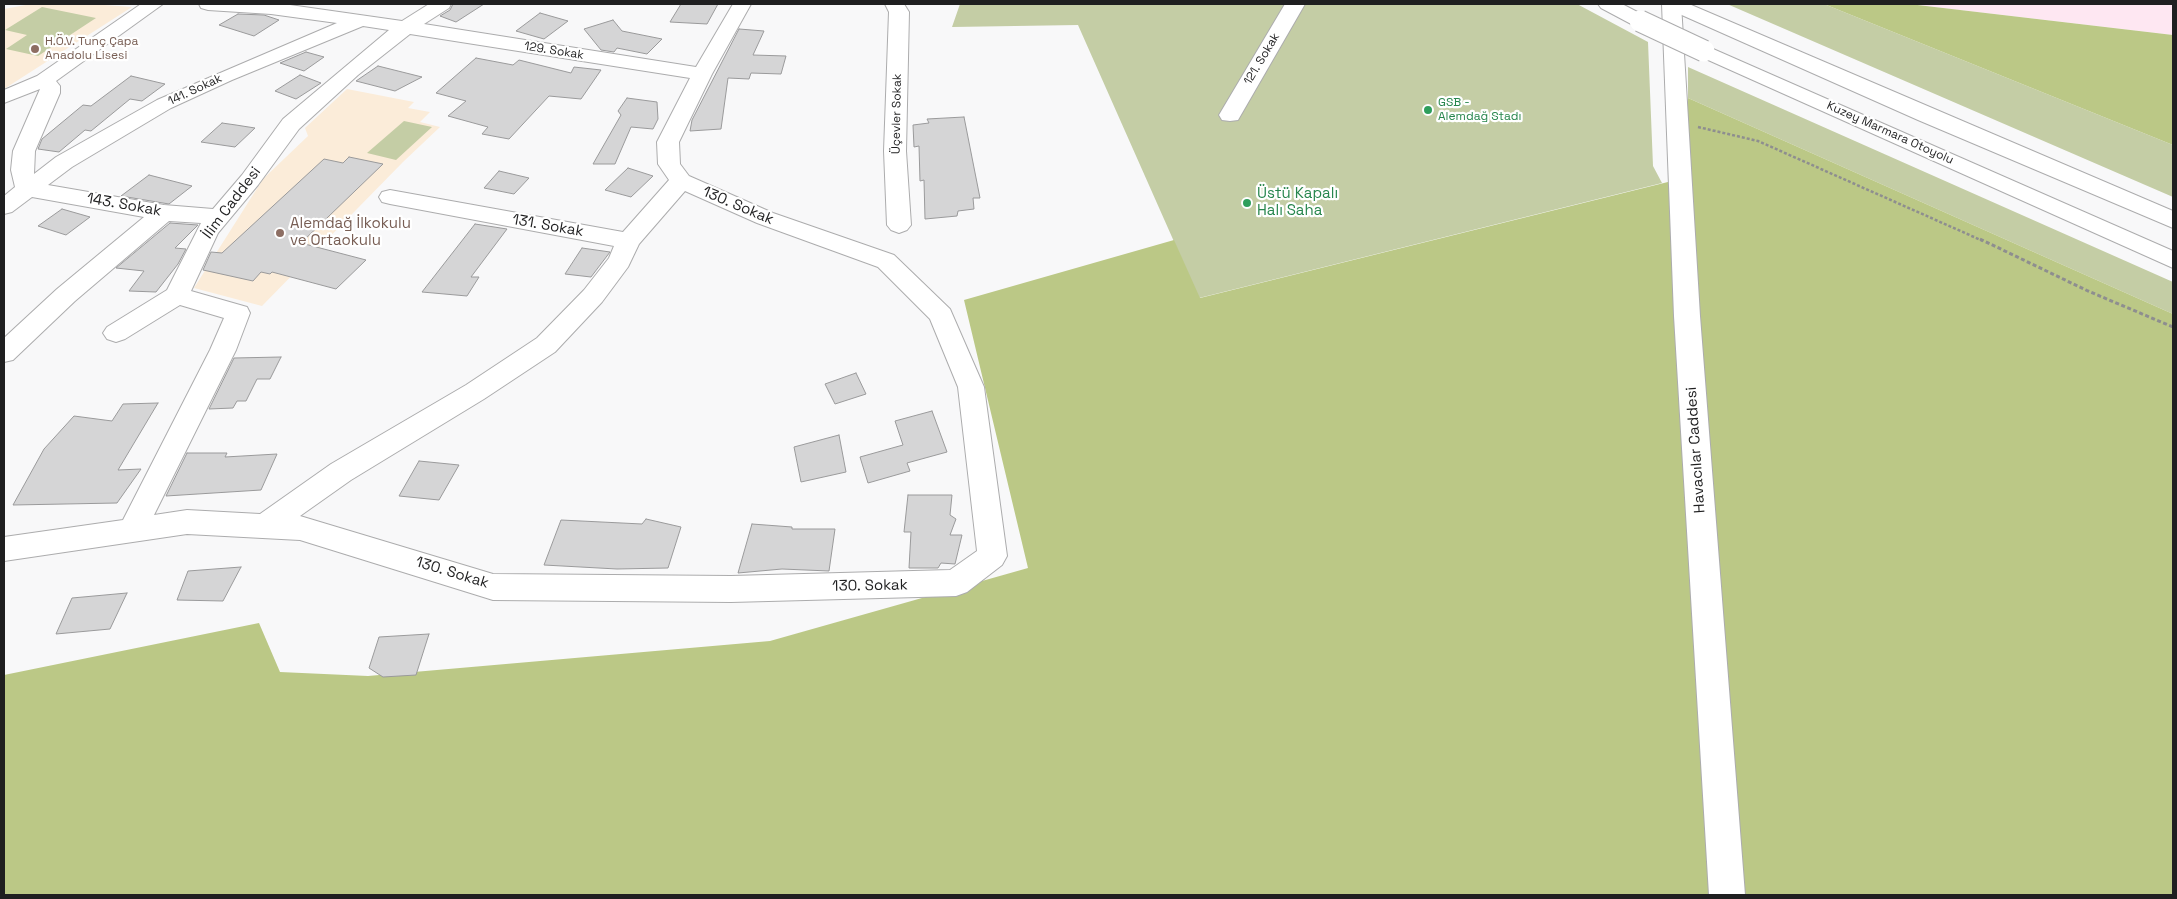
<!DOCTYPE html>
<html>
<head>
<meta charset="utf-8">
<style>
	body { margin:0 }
	#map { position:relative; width:2177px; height:899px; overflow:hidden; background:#f8f8f9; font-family:"Space Grotesk",sans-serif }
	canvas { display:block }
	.frame { position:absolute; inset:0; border:5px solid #1f1f20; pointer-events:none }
</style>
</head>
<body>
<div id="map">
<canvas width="2177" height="899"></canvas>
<div class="frame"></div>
</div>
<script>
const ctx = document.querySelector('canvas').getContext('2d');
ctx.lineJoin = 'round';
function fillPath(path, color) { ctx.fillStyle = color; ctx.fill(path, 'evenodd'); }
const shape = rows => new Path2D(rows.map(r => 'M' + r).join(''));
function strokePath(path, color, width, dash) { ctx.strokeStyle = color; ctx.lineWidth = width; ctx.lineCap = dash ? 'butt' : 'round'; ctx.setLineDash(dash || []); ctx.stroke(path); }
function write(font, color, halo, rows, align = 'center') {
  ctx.font = font + ' "Space Grotesk",sans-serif'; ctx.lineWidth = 4.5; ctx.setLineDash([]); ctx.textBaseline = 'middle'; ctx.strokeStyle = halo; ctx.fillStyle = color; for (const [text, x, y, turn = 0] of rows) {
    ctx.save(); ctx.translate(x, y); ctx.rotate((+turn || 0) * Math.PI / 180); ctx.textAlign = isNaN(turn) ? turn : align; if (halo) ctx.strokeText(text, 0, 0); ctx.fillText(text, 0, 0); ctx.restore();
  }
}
fillPath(shape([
	[1909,4,2173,4,2173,35]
]), '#fee7f2');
fillPath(shape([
	[31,4,91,4,132,7,4,89,4,9],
	[347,89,414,102,408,108,430,112,420,122,440,127,403,162,262,306,194,288,263,179,308,136,305,128]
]), '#fbecd9');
fillPath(shape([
	[960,4,1577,4,1648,42,1653,166,1662,183,1199,298,1078,25,952,27],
	[1727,4,1824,4,2173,145,2173,197],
	[42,7,96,18,38,56,6,49,27,35,5,30],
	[1688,67,2173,282,2173,314,1688,98],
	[404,121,432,127,396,160,367,153]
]), '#c4cda5');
fillPath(shape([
	[1824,4,1909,4,2173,35,2173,145],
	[1688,98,2173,314,2173,895,4,895,4,675,259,623,280,672,368,676,770,641,1028,568,964,300,1174,240,1200,298,1680,179]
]), '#bbc886');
const building = shape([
	[453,4,484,4,456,22,440,16,450,10,453,4],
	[681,4,718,4,707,24,670,22,681,4],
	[540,13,568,21,544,39,516,31,540,13],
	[238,14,264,15,279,20,254,36,219,25,238,14],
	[613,20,622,31,662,39,647,54,617,48,614,52,601,50,584,29,613,20],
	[739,29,764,31,753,55,786,56,781,74,751,73,749,79,728,78,721,129,690,131,692,120,739,29],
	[306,52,324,57,304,71,280,63,306,52],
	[476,58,513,65,519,60,571,73,574,67,601,70,581,99,549,96,509,139,482,134,488,127,448,116,466,101,436,93,476,58],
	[378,66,422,77,395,91,356,81,378,66],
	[300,75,321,83,296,99,275,91,300,75],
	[131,76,165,84,142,101,130,99,91,131,85,130,59,152,38,149,42,139,83,105,91,106,131,76],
	[627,98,657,102,658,119,653,129,631,127,615,164,593,164,621,115,618,111,627,98],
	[964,117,980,198,973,198,974,209,958,211,957,216,925,219,924,180,920,181,919,146,914,147,913,125,929,123,927,119,964,117],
	[222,123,236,125,255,128,235,147,201,142,222,123],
	[349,157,383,164,301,243,366,260,336,289,272,272,270,274,261,272,253,281,203,270,211,252,222,253,324,159,343,163,349,157],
	[628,168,653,176,631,197,605,190,628,168],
	[499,171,529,178,514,194,484,188,499,171],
	[149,175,192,186,169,204,121,196,149,175],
	[62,209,90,217,66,235,38,226,62,209],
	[170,223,198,225,175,248,186,249,178,264,156,292,129,291,144,271,116,268,170,223],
	[475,224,507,229,471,277,479,277,467,296,422,292,475,224],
	[582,248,610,252,591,277,565,274,582,248],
	[281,357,270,379,257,379,246,401,237,401,233,408,209,409,234,358,281,357],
	[856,373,866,394,835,404,825,384,856,373],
	[158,403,118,470,141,469,117,503,13,505,44,449,74,416,112,421,123,404,158,403],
	[932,411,947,452,907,463,910,471,868,483,860,457,903,445,895,421,932,411],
	[839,435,846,472,801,482,794,447,839,435],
	[187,453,227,453,225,457,277,454,261,490,166,496,187,453],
	[419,461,459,465,439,500,399,496,419,461],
	[908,495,952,495,950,515,956,519,950,535,962,535,955,564,941,563,938,568,909,568,911,532,904,532,908,495],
	[646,519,681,527,668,568,617,569,544,565,561,520,642,524,646,519],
	[752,524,792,527,792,529,835,529,829,571,782,569,738,573,752,524],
	[241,567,223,601,177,600,188,571,241,567],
	[127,593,110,629,56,634,72,598,127,593],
	[429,634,416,675,383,677,369,668,379,637,429,634]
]);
fillPath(building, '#d5d5d6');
strokePath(building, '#9a9a9b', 1);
const street = shape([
	[141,4,163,4,56,81,60,86,60,93,35,151,34,174,56,157,157,100,337,23,271,14,208,10,201,8,199,4,283,4,402,21,429,4,451,4,449,8,424,24,696,67,733,4,751,4,712,74,679,142,680,164,689,176,773,213,894,255,950,309,984,387,1007,556,1002,565,967,592,956,596,731,602,493,600,300,540,187,534,4,561,4,537,123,520,210,350,224,318,180,305,125,339,116,342,107,339,103,333,107,327,167,290,201,223,169,221,75,301,13,360,4,362,4,338,57,289,144,217,32,197,12,212,4,214,4,196,15,187,11,170,13,151,40,89,4,103,4,90,37,76,141,4],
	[363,26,389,30,283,119,242,175,213,209,164,205,48,185,72,167,171,108,232,80,363,26],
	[410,34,690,78,657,142,658,164,669,180,623,232,390,190,382,192,379,197,382,202,390,204,614,246,609,258,584,290,537,338,466,385,331,464,260,514,187,510,154,515,236,350,250,313,247,307,191,291,218,233,258,185,299,129,358,75,410,34],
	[685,191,757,223,878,267,930,319,958,387,977,551,950,570,731,576,493,574,300,516,351,480,484,399,555,352,602,302,628,267,639,244,685,191],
	[885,4,904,4,909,12,906,151,911,225,907,230,899,233,891,230,887,225,884,151,889,12,885,4],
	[1285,4,1305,4,1238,120,1230,121,1222,120,1219,115,1285,4],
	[1662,4,1681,4,1700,316,1745,895,1709,895,1674,316,1662,4]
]);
const highway = shape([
	[1598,4,1622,4,1647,17,1650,21,1647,25,1640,27,1633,25,1601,8,1598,4],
	[1663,4,1689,4,2173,211,2173,228,1918,120,1666,8,1663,4],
	[1704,45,2173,251,2173,268,1697,55,1694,51,1697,47,1704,45]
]);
strokePath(street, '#acacad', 2);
strokePath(highway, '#acacad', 2);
strokePath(shape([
	[1698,127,1758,141,1983,241]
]), '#8e8e8f', 2.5, [3, 2]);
strokePath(shape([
	[1980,239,2088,291,2173,327]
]), '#8e8e8f', 3, [4, 2.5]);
fillPath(street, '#fff');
fillPath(highway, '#fff');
const highwayBridge = shape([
	[1640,21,1704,51]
]);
strokePath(highwayBridge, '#acacad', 23, []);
strokePath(highwayBridge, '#fff', 21);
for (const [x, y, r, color] of [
	[35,49,5,"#8d6e63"],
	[1428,110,5,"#2e9e5b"],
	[1247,203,5,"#2e9e5b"],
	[280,233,5,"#8d6e63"]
]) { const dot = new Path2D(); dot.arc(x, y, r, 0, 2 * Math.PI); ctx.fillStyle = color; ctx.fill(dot); strokePath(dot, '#fff', 2); }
write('12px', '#785e54', '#fff', [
	["H.Ö.V. Tunç Çapa",45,42],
	["Anadolu Lisesi",45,56]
], 'left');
write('12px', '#1f1f20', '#fff', [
	["129. Sokak",554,51,9],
	["121. Sokak",1262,59,-59],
	["141. Sokak",195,90,-25],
	["Üçevler Sokak",897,114,-89],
	["Kuzey Marmara Otoyolu",1890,133,24]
]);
write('12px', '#27864d', '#fff', [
	["GSB -",1438,103],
	["Alemdağ Stadı",1438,117]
], 'left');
write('15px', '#27864d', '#fff', [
	["Üstü Kapalı",1257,194],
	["Halı Saha",1257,211]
], 'left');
write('15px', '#1f1f20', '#fff', [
	["İlim Caddesi",232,203,-53],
	["143. Sokak",124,205,10],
	["130. Sokak",738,206,23],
	["131. Sokak",548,226,10],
	["Havacılar Caddesi",1696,450,-94],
	["130. Sokak",452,573,17],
	["130. Sokak",870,586,-1]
]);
write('15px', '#785e54', '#fff', [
	["Alemdağ İlkokulu",290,224],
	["ve Ortaokulu",290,241]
], 'left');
</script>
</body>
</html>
